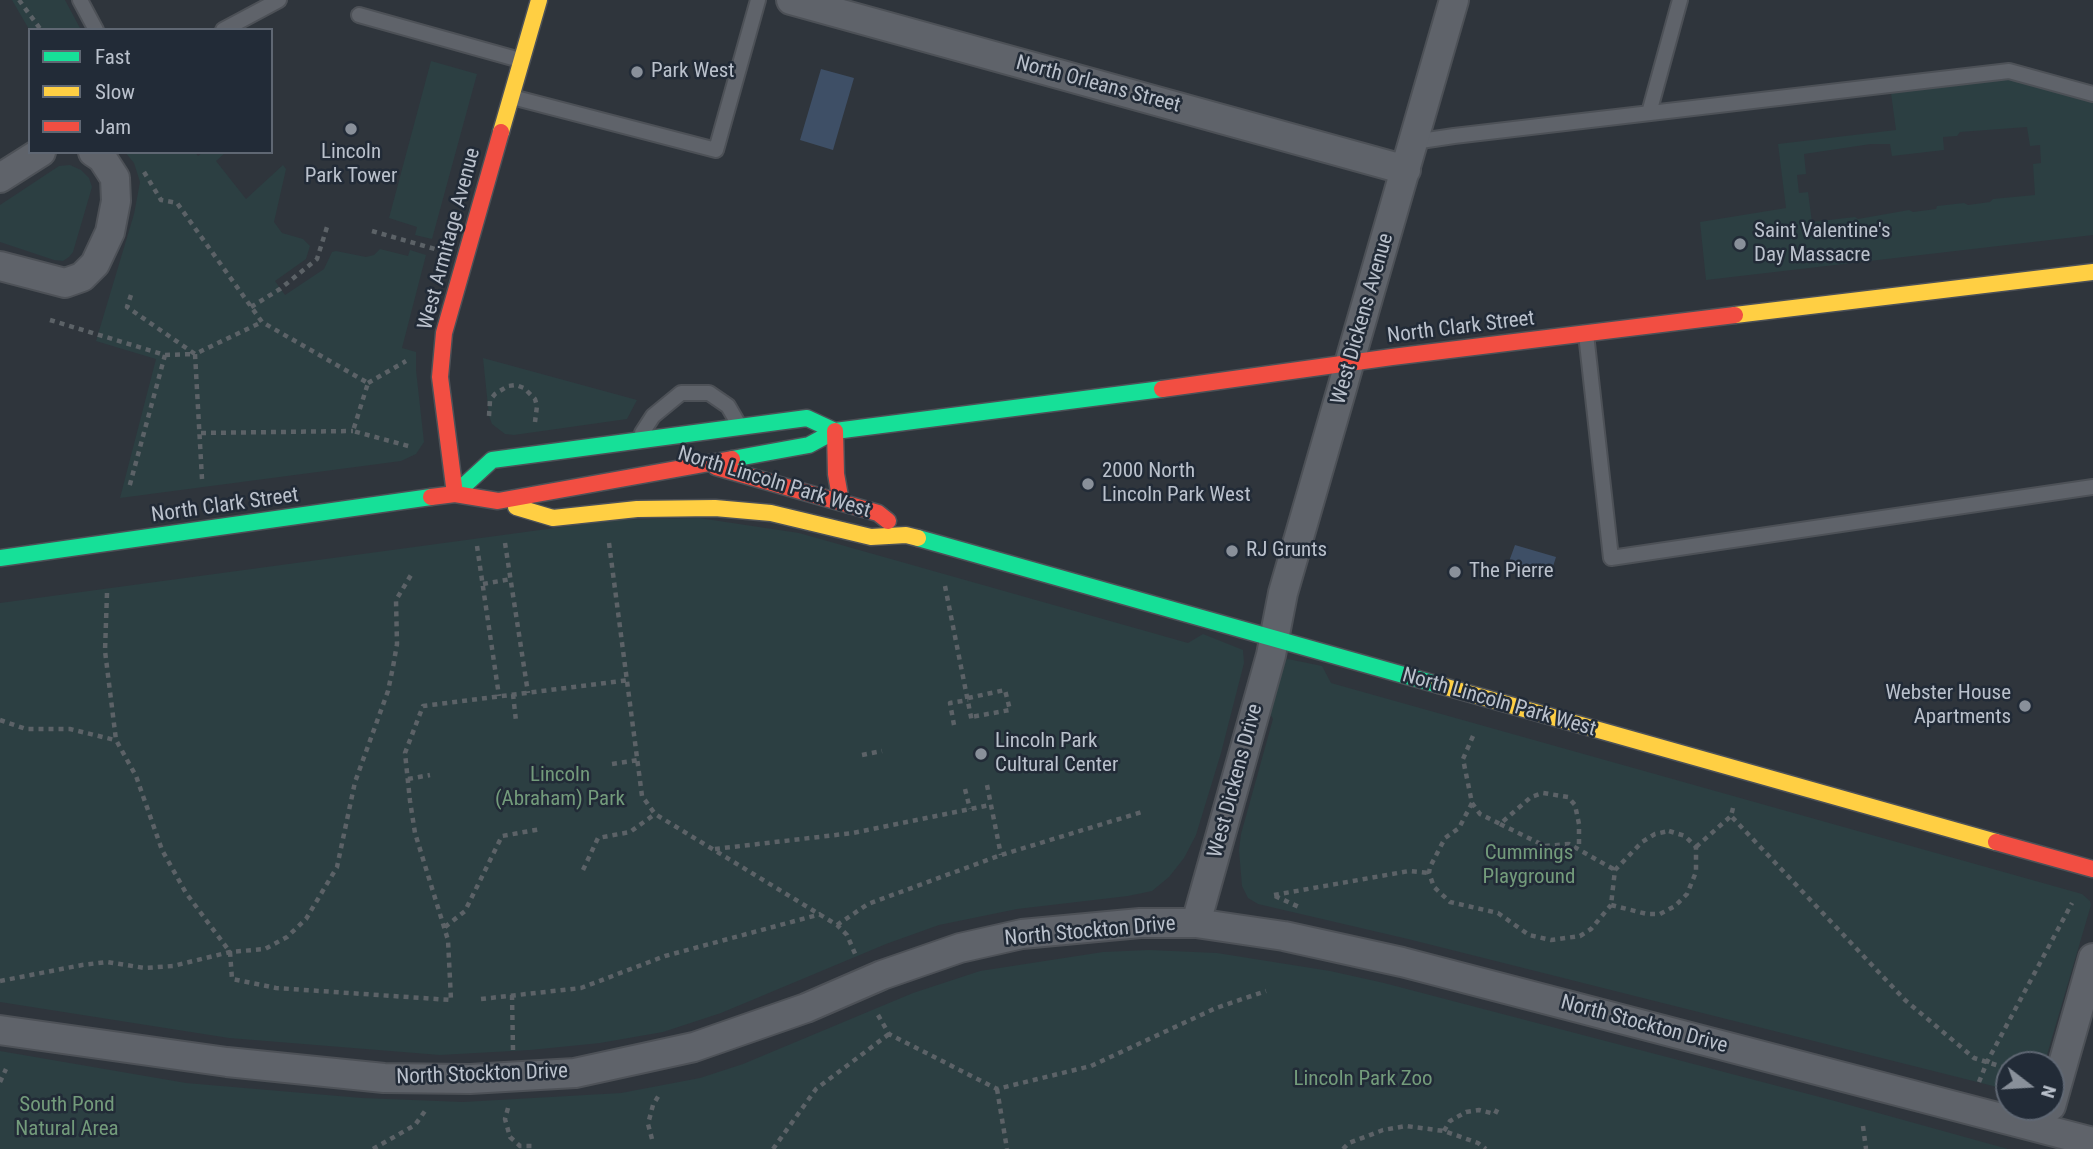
<!DOCTYPE html>
<html>
<head>
<meta charset="utf-8">
<style>
	body { margin:0 }
	#map { position:relative; width:2093px; height:1149px; overflow:hidden; background:#2f353c; font-family:"Roboto Condensed",sans-serif }
	canvas { display:block }
	.legend { position:absolute; left:28px; top:28px; width:245px; height:126px; box-sizing:border-box; background:#222b37; border:2px solid #5f6773; margin:0; padding:9px 12px; list-style:none; font-size:21px; color:#bac1cc }
	.legend li { display:flex; align-items:center; gap:14px; height:35px }
	.legend b { width:35px; border:2px solid #5f6773 }
	.north { position:absolute; left:1995px; top:1051px; width:70px; height:70px; box-sizing:border-box; background:#222b37; border:2px solid #5f6773; border-radius:50%; rotate:107deg; font-size:19px; font-weight:700; line-height:28px; text-align:center; color:#bac1cc }
	.north::after { content:''; display:block; margin:auto; width:24px; height:32px; background:#89909a; clip-path:polygon(50% 0,100% 100%,50% 72%,0 100%) }
</style>
</head>
<body>
<div id="map">
<canvas width="2093" height="1149"></canvas>
<ul class="legend">
<li><b style="height:9px;background:#16e098"></b>Fast</li>
<li><b style="height:9px;background:#ffcf43"></b>Slow</li>
<li><b style="height:9px;background:#f24e42"></b>Jam</li>
</ul>
<div class="north">N</div>
</div>
<script>
const ctx = document.querySelector('canvas').getContext('2d');
ctx.lineJoin = 'round';
function fillPath(path, color) { ctx.fillStyle = color; ctx.fill(path, 'evenodd'); }
const shape = rows => new Path2D(rows.map(r => 'M' + r).join(''));
function strokePath(path, color, width, dash) { ctx.strokeStyle = color; ctx.lineWidth = width; ctx.lineCap = dash ? 'butt' : 'round'; ctx.setLineDash(dash || []); ctx.stroke(path); }
function write(font, color, halo, rows, align = 'center') {
  ctx.font = font + ' "Roboto Condensed",sans-serif'; ctx.lineWidth = 5; ctx.setLineDash([]); ctx.textBaseline = 'middle'; ctx.strokeStyle = halo; ctx.fillStyle = color; for (const [text, x, y, turn = 0] of rows) {
    ctx.save(); ctx.translate(x, y); ctx.rotate((+turn || 0) * Math.PI / 180); ctx.textAlign = isNaN(turn) ? turn : align; if (halo) ctx.strokeText(text, 0, 0); ctx.fillText(text, 0, 0); ctx.restore();
  }
}
fillPath(shape([
	[12,0,65,0,81,30,30,31],
	[431,61,477,74,432,239,415,235,417,227,389,218],
	[2010,79,2093,101,2093,235,1706,280,1700,222,1786,208,1778,144,1896,130,1891,93],
	[2027,127,2030,146,2040,145,2041,163,2033,164,2035,195,1993,199,1990,202,1968,205,1964,203,1937,206,1936,209,1913,212,1909,210,1858,219,1855,217,1812,222,1808,192,1799,193,1797,175,1806,174,1804,154,1871,144,1890,144,1892,156,1944,150,1943,137,1957,136,1960,132],
	[125,152,195,152,198,156,203,152,226,152,216,161,246,199,283,165,286,169,274,222,282,233,303,239,310,246,306,259,275,281,285,295,324,269,332,252,336,251,366,257,374,255,380,249,408,256,410,250,426,255,402,348,416,352,416,370,424,442,416,454,401,461,120,498,156,359,96,341,134,214,140,182,134,163],
	[70,165,81,170,89,178,92,187,73,252,69,257,63,261,54,260,0,242,0,205,59,166],
	[483,358,637,400,627,419,514,435,505,434,492,424,489,416],
	[699,518,799,533,1188,643,1203,634,1243,650,1244,663,1221,753,1196,835,1184,858,1169,877,1152,891,1128,896,1017,909,939,925,886,944,721,1013,663,1032,600,1043,530,1050,440,1055,229,1038,0,1002,0,603,614,520],
	[1288,659,1322,666,1331,683,2082,894,2090,901,2091,905,2044,1065,2009,1065,2009,1087,2001,1088,1408,939,1258,904,1248,898,1242,886,1239,850,1241,834,1273,719,1266,706,1279,665],
	[1149,950,1217,953,1330,971,1384,983,1835,1101,2008,1149,0,1149,0,1051,186,1083,362,1098,463,1102,621,1093,700,1078,743,1064,913,993,980,971,1103,952]
]), '#2c3f42');
fillPath(shape([
	[821,69,854,78,833,150,800,140],
	[1515,545,1556,557,1549,579,1507,567]
]), '#3e4f66');
const lane = shape([
	[80,0,96,30],
	[359,15,520,60],
	[223,30,279,0],
	[512,97,716,150,758,0],
	[1649,113,1680,0],
	[1414,142,1454,136,2009,71,2093,94],
	[1586,334,1611,558,2093,487],
	[642,433,653,416,681,393,709,393,728,406,739,425]
]);
const street = shape([
	[791,0,1406,170],
	[0,178,41,152],
	[0,266,65,283,82,277,95,264,110,232,116,201,115,178,102,158,93,152],
	[1196,923,1271,655,1283,593,1454,0],
	[0,1030,227,1062,384,1078,470,1079,575,1073,694,1047,806,1008,882,975,960,948,1022,934,1140,923,1196,923,1284,936,1402,962,2093,1142],
	[2051,1106,2093,958]
]);
const fast = shape([
	[732,459,809,445,835,431,1162,389],
	[455,494,492,460,807,418,835,431],
	[918,538,1439,685],
	[0,558,431,497]
]);
const slow = shape([
	[501,132,539,0],
	[1735,315,2093,272],
	[516,507,553,518,637,509,715,508,771,513,871,537,906,535,918,538],
	[1439,685,1996,842]
]);
const jam = shape([
	[1162,389,1392,357,1735,315],
	[835,431,836,474,841,502],
	[716,467,878,513,888,521],
	[455,494,440,377,444,333,501,132],
	[431,497,455,494,498,501,732,459],
	[1996,842,2093,869]
]);
strokePath(lane, '#4d5157', 18);
strokePath(street, '#4d5157', 32);
strokePath(fast, '#4d5157', 19);
strokePath(slow, '#4d5157', 19);
strokePath(jam, '#4d5157', 19);
strokePath(shape([
	[19,0,41,30],
	[144,172,161,200,177,203,262,322,368,383,353,431,412,447],
	[372,231,435,249],
	[131,295,127,307,195,354],
	[251,307,280,289,317,259,327,227],
	[50,320,165,355,129,488],
	[165,355,194,354],
	[368,383,406,361],
	[489,416,490,400,495,394,508,386,516,385,524,388,535,399,537,406,535,422],
	[201,433,353,431],
	[202,479,195,354,262,322],
	[505,543,528,693],
	[609,543,642,796,655,814,837,925,847,935,856,956],
	[477,546,499,696],
	[483,584,511,579],
	[945,586,972,722],
	[107,593,105,651,116,740,136,776,162,850,186,893,230,952,232,979,276,988,451,1000,448,940,415,833,410,801,405,753,423,706,629,680],
	[513,694,516,721],
	[968,698,1005,690,1010,710,971,717],
	[0,720,26,729,70,729,115,740],
	[954,725,950,703,968,700],
	[1473,736,1463,759,1472,803,1480,814,1500,824,1531,797,1543,793,1568,797,1575,805,1579,824,1579,848],
	[862,755,882,751],
	[612,764,638,760],
	[408,779,430,775],
	[987,785,1001,855],
	[965,789,970,809],
	[1472,803,1459,828,1445,838,1430,867,1429,873,1434,887,1450,902,1498,913,1529,935,1551,940,1580,936,1591,929,1611,905],
	[1733,808,1731,816,1905,1000,1974,1058,2009,1069],
	[1500,824,1545,846,1569,844,1615,870],
	[1669,831,1685,836,1696,847,1696,872,1687,894,1675,906,1660,914,1647,914,1611,905,1615,870,1642,842,1655,834,1669,831],
	[1696,847,1731,816],
	[715,849,853,833,990,805],
	[1533,859,1557,854,1567,846],
	[583,870,598,838,630,832,655,814],
	[1274,895,1409,871,1429,873],
	[1275,896,1299,907],
	[837,925,868,904,1001,855,1142,812],
	[445,927,465,911,502,836,541,829],
	[0,981,82,965,107,962,145,968,173,966,230,952,265,949,287,937,306,919,337,867,355,782,388,691,393,667,397,644,396,600,411,575],
	[512,995,513,1050],
	[481,999,581,988,665,956,821,914],
	[878,1015,889,1034,997,1089,1091,1066,1216,1008,1266,991],
	[0,1082,6,1069],
	[1979,1082,1987,1062,2072,903],
	[997,1089,1007,1149],
	[508,1108,505,1119,510,1137,520,1146,532,1146],
	[1863,1126,1866,1149],
	[1444,1131,1450,1121,1466,1112,1479,1110,1495,1114,1498,1108],
	[652,1139,648,1124,653,1105,659,1095],
	[373,1149,415,1125,425,1111],
	[773,1149,816,1089,889,1034],
	[1343,1149,1349,1143,1383,1130,1406,1126,1444,1131,1478,1143,1486,1149]
]), '#5c6267', 4.5, [5, 5]);
strokePath(lane, '#5f636a', 14);
strokePath(street, '#5f636a', 28);
strokePath(fast, '#16e098', 16);
strokePath(slow, '#ffcf43', 16);
strokePath(jam, '#f24e42', 16);
for (const [x, y, r, color] of [
	[637,72,7,"#89909a"],
	[351,129,7,"#89909a"],
	[1740,244,7,"#89909a"],
	[1088,484,7,"#89909a"],
	[1232,551,7,"#89909a"],
	[1455,572,7,"#89909a"],
	[2025,706,7,"#89909a"],
	[981,754,7,"#89909a"]
]) { const dot = new Path2D(); dot.arc(x, y, r, 0, 2 * Math.PI); ctx.fillStyle = color; ctx.fill(dot); strokePath(dot, '#222b37', 2.5); }
write('21px', '#bac1cc', '#222b37', [
	["Park West",651,72],
	["Lincoln",351,153,"center"],
	["Park Tower",351,177,"center"],
	["Saint Valentine's",1754,232],
	["Day Massacre",1754,256],
	["2000 North",1102,472],
	["Lincoln Park West",1102,496],
	["RJ Grunts",1246,551],
	["The Pierre",1469,572],
	["Webster House",2011,694,"right"],
	["Apartments",2011,718,"right"],
	["Lincoln Park",995,742],
	["Cultural Center",995,766]
], 'left');
write('21px', '#bac1cc', '#222b37', [
	["North Orleans Street",1098,85,15],
	["West Armitage Avenue",450,239,-75],
	["West Dickens Avenue",1363,319,-74],
	["North Clark Street",1461,328,-7],
	["North Lincoln Park West",774,483,17],
	["North Clark Street",225,506,-8],
	["North Lincoln Park West",1499,703,16],
	["West Dickens Drive",1236,781,-75],
	["North Stockton Drive",1090,932,-5],
	["North Stockton Drive",1644,1025,15],
	["North Stockton Drive",482,1075,-2]
]);
write('21px', '#739b7b', '#222b37', [
	["Lincoln",560,776],
	["(Abraham) Park",560,800],
	["Cummings",1529,854],
	["Playground",1529,878],
	["Lincoln Park Zoo",1363,1080],
	["South Pond",67,1106],
	["Natural Area",67,1130]
]);
</script>
</body>
</html>
